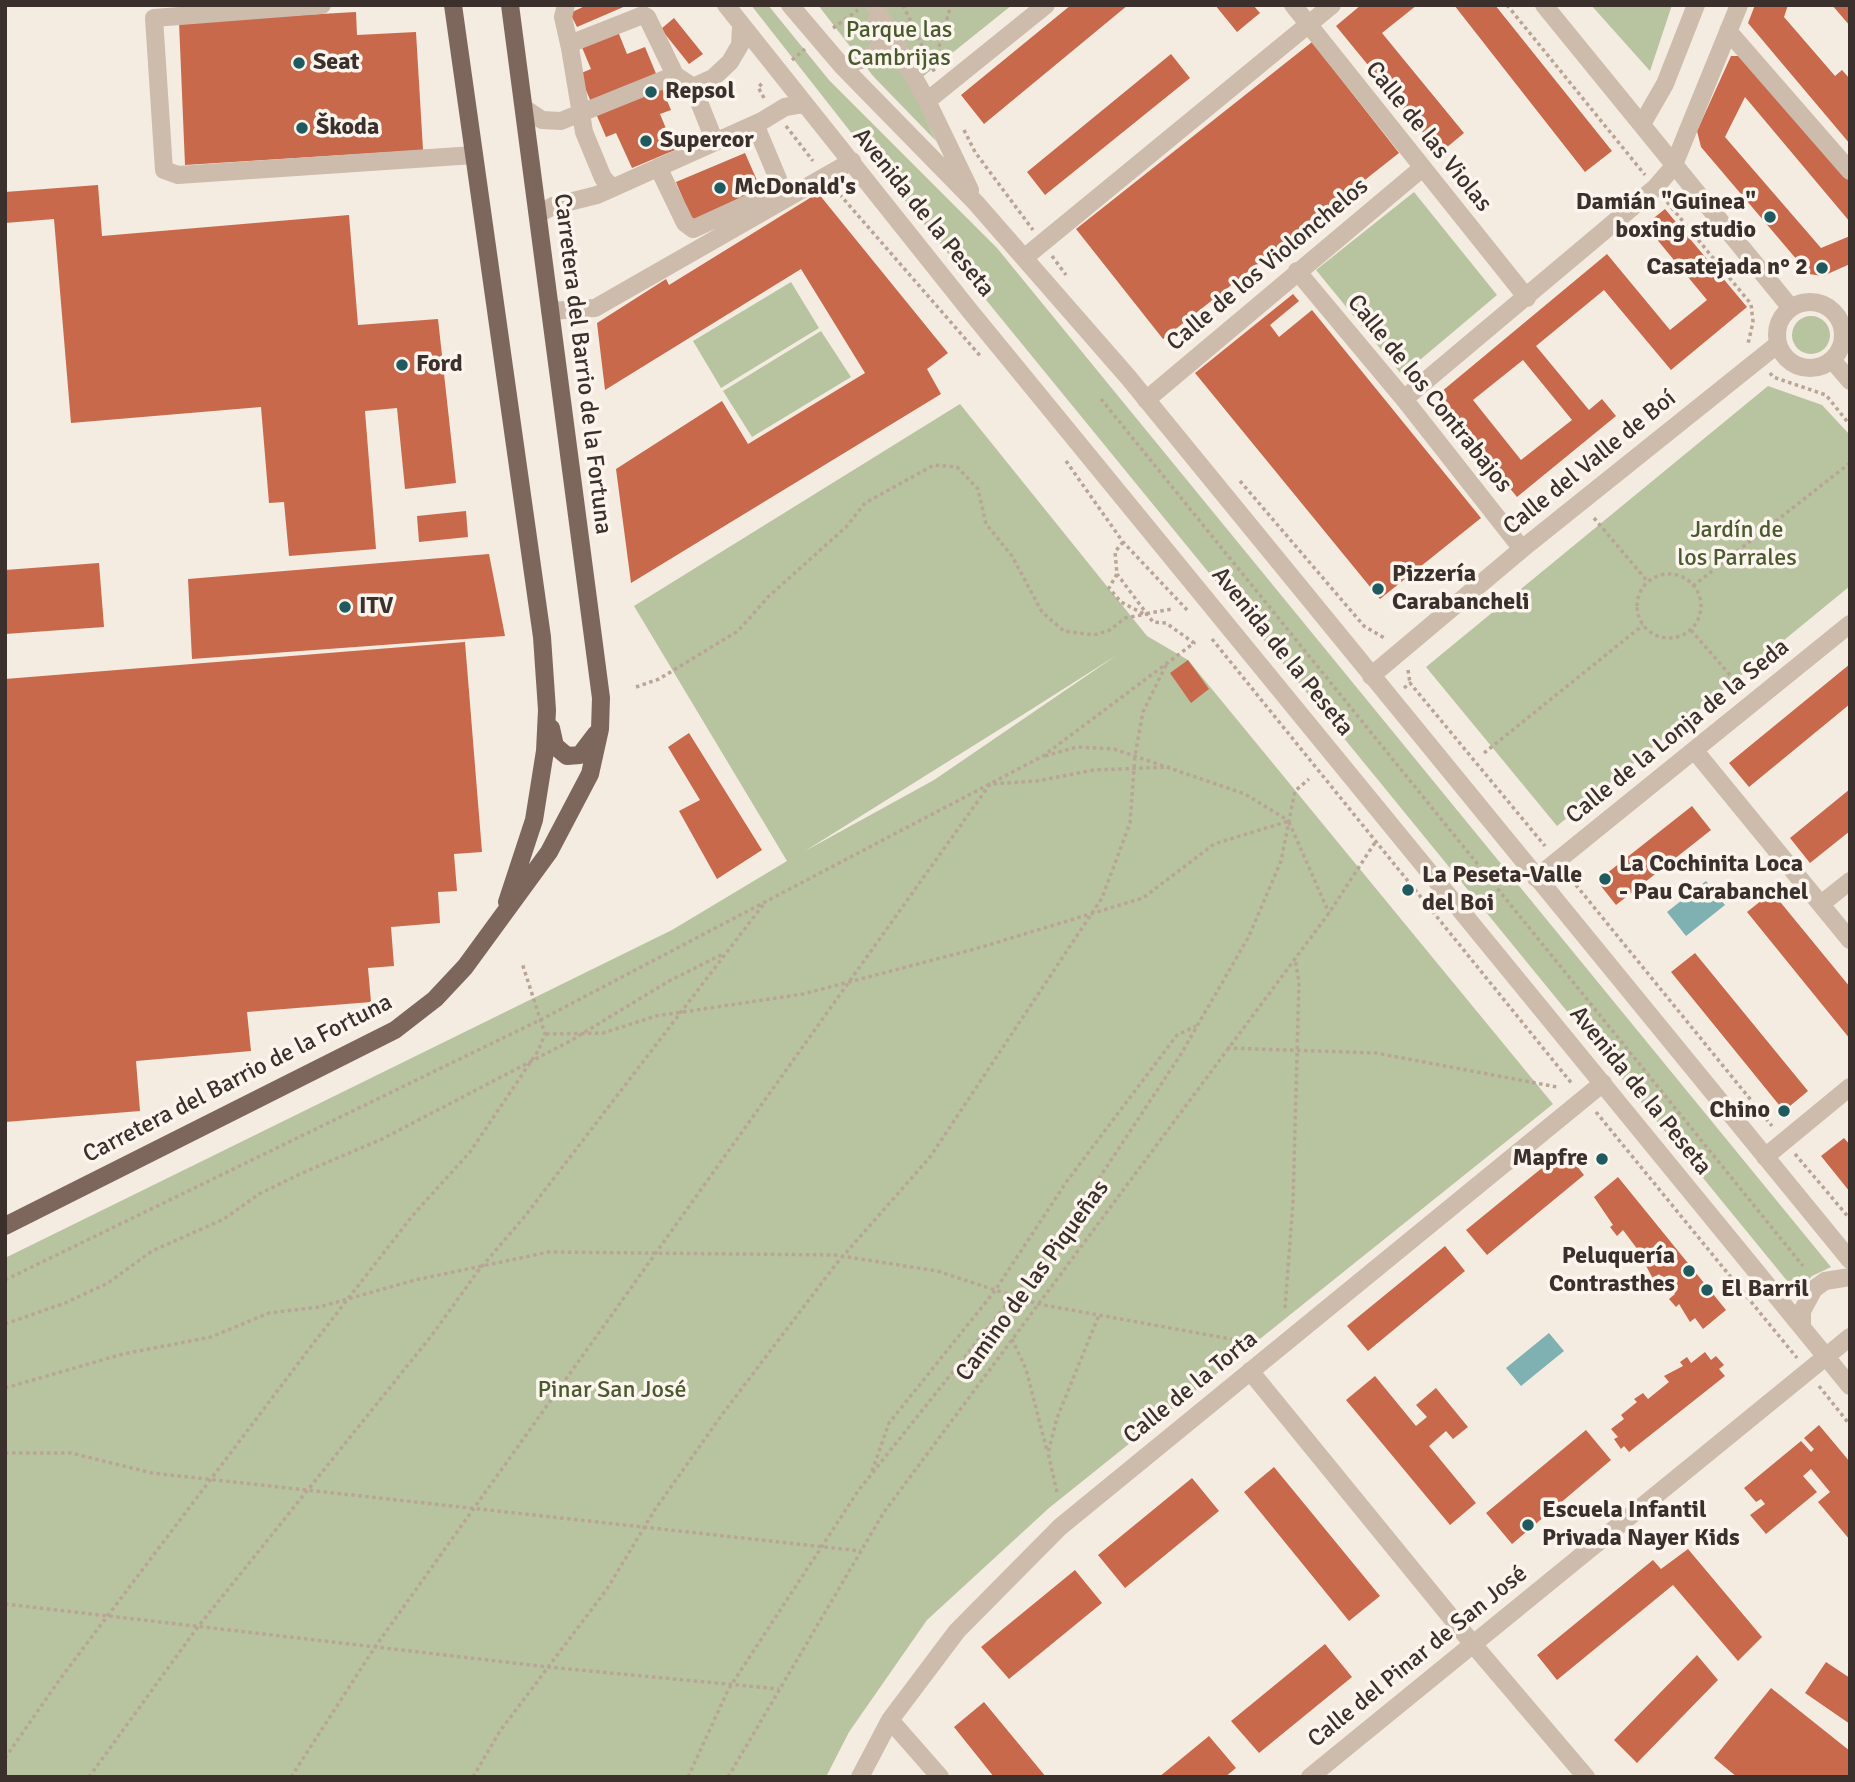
<!DOCTYPE html>
<html>
<head>
<meta charset="utf-8">
<style>
	body { margin:0 }
	#map { position:relative; width:1855px; height:1782px; overflow:hidden; background:#f4ebe1; font-family:Signika,sans-serif }
	canvas { display:block }
	.frame { position:absolute; inset:0; border:7px solid #3b302b; pointer-events:none }
</style>
</head>
<body>
<div id="map">
<canvas width="1855" height="1782"></canvas>
<div class="frame"></div>
</div>
<script>
const ctx = document.querySelector('canvas').getContext('2d');
ctx.lineJoin = 'round';
function fillPath(path, color) { ctx.fillStyle = color; ctx.fill(path, 'evenodd'); }
const shape = rows => new Path2D(rows.map(r => 'M' + r).join(''));
function strokePath(path, color, width, dash) { ctx.strokeStyle = color; ctx.lineWidth = width; ctx.lineCap = dash ? 'butt' : 'round'; ctx.setLineDash(dash || []); ctx.stroke(path); }
function write(font, color, halo, rows, align = 'center') {
  ctx.font = font + ' Signika,sans-serif'; ctx.lineWidth = 7; ctx.setLineDash([]); ctx.textBaseline = 'middle'; ctx.strokeStyle = halo; ctx.fillStyle = color; for (const [text, x, y, turn = 0] of rows) {
    ctx.save(); ctx.translate(x, y); ctx.rotate((+turn || 0) * Math.PI / 180); ctx.textAlign = isNaN(turn) ? turn : align; if (halo) ctx.strokeText(text, 0, 0); ctx.fillText(text, 0, 0); ctx.restore();
  }
}
fillPath(shape([
	[751,5,768,5,829,80,997,248,1831,1267,1812,1276,1797,1293,893,186],
	[818,5,1012,5,911,86,936,141,873,76],
	[1591,5,1672,5,1650,71],
	[1414,192,1497,295,1402,375,1316,270],
	[791,282,819,328,721,388,693,341],
	'1792 335a19 19 0 1 1 38 0a19 19 0 1 1-38 0Z',
	[821,331,851,377,752,437,723,391],
	[1768,386,1822,405,1850,435,1850,586,1557,826,1426,667],
	[960,404,1147,636,1188,660,1553,1104,1049,1508,927,1620,849,1732,826,1777,5,1777,5,1258,672,930,787,861,634,606],
	[1117,655,934,780,805,851,1024,714]
]), '#b8c4a0');
fillPath(shape([
	[1706,881,1725,905,1686,936,1667,912],
	[1549,1333,1564,1351,1521,1386,1506,1368]
]), '#7fb0b2');
fillPath(shape([
	[587,5,628,5,577,27,570,13],
	[1071,5,1128,5,984,124,961,95],
	[1215,5,1253,5,1260,13,1237,32],
	[1361,5,1417,5,1382,33,1464,133,1440,153,1336,26],
	[1454,5,1495,5,1612,151,1585,172],
	[1755,5,1788,5,1784,17,1835,76,1842,70,1850,79,1850,144,1748,23],
	[1832,5,1850,5,1850,26],
	[356,12,357,35,416,32,423,150,185,165,179,22],
	[674,18,703,54,689,64,661,29],
	[617,29,627,54,645,47,671,110,660,114,675,150,632,168,616,133,606,137,579,74,591,69,581,45],
	[1312,42,1399,153,1163,339,1076,229],
	[1171,54,1190,78,1045,195,1027,172],
	[1731,56,1743,56,1850,180,1850,222,1745,97,1725,137,1821,248,1850,236,1850,264,1823,276,1809,274,1701,147,1697,131],
	[745,153,763,194,693,223,676,182],
	[98,185,102,236,349,215,358,325,438,319,456,483,405,489,397,408,365,411,376,549,289,556,284,502,269,503,261,407,71,423,54,219,5,223,5,192],
	[818,193,948,353,927,369,941,394,631,583,616,469,722,401,748,444,865,373,801,269,605,390,597,323,666,279,669,285],
	[1665,209,1747,307,1671,370,1604,290,1536,346,1589,410,1602,399,1616,416,1517,497,1435,397,1607,254,1670,330,1707,300,1645,225],
	[1523,360,1572,420,1521,460,1473,400],
	[1293,294,1299,301,1270,325,1279,337,1312,310,1481,518,1380,599,1195,373],
	[466,511,468,537,419,542,417,516],
	[489,554,505,636,192,659,188,579],
	[99,563,104,627,5,634,5,570],
	[465,642,482,852,454,854,457,891,438,892,440,923,391,927,394,966,368,968,371,1002,247,1012,251,1051,136,1061,140,1111,5,1122,5,679],
	[1188,660,1209,689,1191,703,1170,673],
	[1850,664,1850,704,1749,787,1729,763],
	[689,733,762,850,717,879,679,811,700,800,668,747],
	[1850,789,1850,831,1810,863,1790,838],
	[1692,806,1711,830,1616,905,1597,881],
	[1772,892,1850,987,1850,1039,1747,912],
	[1695,953,1808,1091,1784,1111,1671,972],
	[1844,1138,1850,1145,1850,1192,1821,1156],
	[1564,1150,1584,1175,1487,1255,1466,1230],
	[1618,1177,1726,1310,1703,1329,1695,1318,1690,1322,1679,1304,1676,1307,1669,1299,1675,1294,1659,1274,1653,1279,1643,1260,1640,1262,1633,1254,1638,1250,1623,1230,1617,1236,1610,1227,1613,1225,1594,1197],
	[1445,1246,1465,1271,1368,1351,1347,1326],
	[1705,1352,1711,1360,1716,1356,1724,1365,1719,1369,1725,1376,1629,1452,1624,1446,1621,1449,1614,1439,1618,1437,1611,1429,1624,1419,1621,1415,1637,1402,1634,1399,1643,1393,1648,1399,1669,1382,1664,1376,1683,1366,1680,1362,1687,1357,1691,1363],
	[1375,1376,1416,1426,1427,1417,1416,1405,1436,1388,1468,1427,1453,1439,1446,1431,1429,1446,1476,1503,1450,1525,1346,1400],
	[1819,1425,1850,1462,1850,1540,1818,1502,1830,1492,1811,1469,1803,1476,1817,1492,1766,1534,1750,1515,1765,1504,1761,1499,1756,1502,1744,1488,1801,1441,1811,1452,1814,1449,1804,1438],
	[1586,1430,1611,1460,1512,1544,1486,1513],
	[1274,1467,1380,1596,1349,1621,1244,1492],
	[1192,1478,1219,1511,1125,1588,1098,1555],
	[1688,1549,1762,1637,1738,1661,1673,1585,1557,1680,1537,1655,1653,1560,1661,1569],
	[1075,1570,1102,1603,1009,1679,981,1647],
	[1325,1644,1352,1677,1259,1753,1231,1721],
	[1697,1655,1718,1680,1637,1763,1614,1740],
	[1826,1662,1850,1678,1850,1724,1805,1693],
	[1771,1688,1850,1751,1850,1777,1737,1777,1714,1758],
	[984,1702,1046,1777,994,1777,954,1727],
	[1209,1736,1236,1768,1225,1777,1159,1777]
]), '#c8694b');
strokePath(shape([
	[903,5,935,73],
	[1507,5,1645,175],
	[833,28,858,10],
	[792,60,805,49],
	[933,67,951,5],
	[764,98,758,87,764,82],
	[786,126,813,161],
	[964,130,975,152,1033,230],
	[835,189,982,358],
	[1667,202,1751,304,1753,322,1748,344],
	[1052,256,1066,275],
	[1770,373,1773,377,1826,395,1850,425],
	[1101,399,1803,1266],
	[1066,461,1123,542,1189,612],
	[1240,481,1364,626,1386,639],
	[1594,518,1648,582],
	[1123,542,1115,552,1117,574,1109,588,1121,602,1144,614,1172,609],
	'1637 606a32 32 0 1 1 64 0a32 32 0 1 1-64 0Z',
	[1693,586,1850,463],
	[1691,630,1742,689],
	[1212,639,1573,1085],
	[1408,670,1410,683],
	[636,687,659,679,738,631,768,597,846,527,865,503,934,465,957,467,978,489,986,524,1012,556,1042,612,1064,631,1094,635,1110,630,1125,618,1147,614],
	[1404,688,1410,683,1545,846],
	[1484,753,1643,625],
	[1045,756,1077,747,1114,749,1245,794,1289,821],
	[1289,822,1329,913],
	[1567,874,1772,1126],
	[546,1034,603,1033,656,1016,803,994,975,949,1143,898,1214,844,1289,821],
	[1227,1048,1376,1053,1557,1087],
	[1596,1112,1797,1358],
	[1795,1154,1850,1219],
	[5,1280,542,1019,1043,756,1194,643,1166,623,1153,622,1117,574],
	[1285,1308,1293,1202,1299,982,1295,958],
	[5,1324,65,1303,108,1283,152,1251,224,1219,259,1194,300,1174,382,1139,570,1041,669,981,723,954],
	[1012,1339,1026,1369,1047,1451],
	[1819,1386,1850,1425],
	[5,1388,123,1354,211,1337,269,1313,319,1307,415,1280,549,1252,835,1255,937,1271,1038,1304,1242,1341],
	[5,1453,71,1453,152,1473,861,1551],
	[872,1471,889,1423,994,1292,1067,1181,1177,1035,1196,1026],
	[1057,1492,1048,1453,1057,1418,1099,1315],
	[5,1604,548,1667,779,1689],
	[5,1758,60,1679,309,1349,413,1215,470,1152,538,1051,545,1034,522,963],
	[89,1777,197,1628,432,1335,478,1271,525,1216,766,901],
	[291,1777,375,1647,990,784,1037,781,1094,770,1170,767],
	[473,1777,500,1731,607,1589,654,1511,721,1416,836,1264,930,1157,1102,898,1130,823,1135,755,1143,712,1166,665],
	[688,1777,728,1690,858,1491,1061,1236,1181,1054,1249,936,1281,861,1295,791,1309,779],
	[728,1777,884,1512,1329,913,1376,841]
]), '#b9a596', 3.5, [3.5, 3.5]);
strokePath(shape([
	[322,5,154,18,164,170,178,175,474,155],
	[566,5,563,17,570,48],
	[726,5,970,311,1850,1386],
	[790,5,842,66,976,203,1128,377,1850,1260],
	[874,5,927,101,970,190],
	[1293,5,1527,298],
	[1544,5,1791,308],
	[1728,31,1850,171],
	[842,66,867,58,876,51,881,42,877,19],
	[693,87,715,142],
	[927,101,1046,5],
	[524,108,542,120,561,121,675,75,693,87,713,78,730,62,740,45,741,27],
	[1642,124,1665,84,1696,5],
	[658,167,685,223,693,229,774,192,778,179,755,124],
	[612,187,603,178,584,132,570,48,572,43,643,15,647,17,675,75],
	[538,214,553,206,597,195,762,121,785,107,803,104],
	[1024,258,1332,5],
	[1297,271,1404,399,1522,549],
	'1777 335a33 33 0 1 1 66 0a33 33 0 1 1-66 0Z',
	[550,311,595,308,852,161],
	[1832,360,1850,381],
	[1404,399,1655,188,1673,167,1739,5],
	[1146,400,1421,169],
	[1371,676,1522,549,1778,344],
	[1695,751,1850,940],
	[1536,878,1850,624],
	[1821,904,1850,881],
	[1765,1157,1850,1087],
	[1802,1327,1802,1311,1814,1289,1825,1281,1850,1277],
	[1250,1371,1472,1643,1586,1777],
	[890,1720,940,1777],
	[860,1777,890,1720,957,1631,1060,1527,1603,1083],
	[1310,1777,1850,1337]
]), '#cdbbac', 18);
strokePath(shape([
	[453,5,542,637,547,710,545,751,534,820,507,902],
	[551,728,555,746,567,756,580,755,596,734],
	[5,1226,395,1030,435,999,465,967,549,852,590,774,600,729,601,698,510,5]
]), '#7d675c', 18);
for (const [x, y, r, color] of [
	[299,63,7,"#1f5a5e"],
	[651,92,7,"#1f5a5e"],
	[302,128,7,"#1f5a5e"],
	[646,141,7,"#1f5a5e"],
	[720,188,7,"#1f5a5e"],
	[1770,217,7,"#1f5a5e"],
	[1822,268,7,"#1f5a5e"],
	[402,365,7,"#1f5a5e"],
	[1378,589,7,"#1f5a5e"],
	[345,607,7,"#1f5a5e"],
	[1605,879,7,"#1f5a5e"],
	[1408,890,7,"#1f5a5e"],
	[1784,1111,7,"#1f5a5e"],
	[1602,1159,7,"#1f5a5e"],
	[1689,1271,7,"#1f5a5e"],
	[1707,1290,7,"#1f5a5e"],
	[1528,1525,7,"#1f5a5e"]
]) { const dot = new Path2D(); dot.arc(x, y, r, 0, 2 * Math.PI); ctx.fillStyle = color; ctx.fill(dot); strokePath(dot, '#fbf5ee', 2.5); }
write('24px', '#4a5a2e', '#fbf5ee', [
	["Parque las",899,31],
	["Cambrijas",899,59],
	["Jardín de",1737,531],
	["los Parrales",1737,559],
	["Pinar San José",612,1391]
]);
write('bold 24px', '#3b302b', '#fbf5ee', [
	["Seat",313,63],
	["Repsol",665,92],
	["Škoda",316,128],
	["Supercor",660,141],
	["McDonald's",734,188],
	["Damián \"Guinea\"",1756,203,"right"],
	["boxing studio",1756,231,"right"],
	["Casatejada n° 2",1808,268,"right"],
	["Ford",416,365],
	["Pizzería",1392,575],
	["Carabancheli",1392,603],
	["ITV",359,607],
	["La Cochinita Loca",1619,865],
	["- Pau Carabanchel",1619,893],
	["La Peseta-Valle",1422,876],
	["del Boi",1422,904],
	["Chino",1770,1111,"right"],
	["Mapfre",1588,1159,"right"],
	["Peluquería",1675,1257,"right"],
	["Contrasthes",1675,1285,"right"],
	["El Barril",1721,1290],
	["Escuela Infantil",1542,1511],
	["Privada Nayer Kids",1542,1539]
], 'left');
write('24px', '#3b302b', '#fbf5ee', [
	["Calle de las Violas",1428,137,51],
	["Avenida de la Peseta",923,213,51],
	["Calle de los Violonchelos",1268,265,-40],
	["Carretera del Barrio de la Fortuna",582,364,83],
	["Calle de los Contrabajos",1429,394,51],
	["Calle del Valle de Boí",1590,463,-39],
	["Avenida de la Peseta",1282,652,51],
	["Calle de la Lonja de la Seda",1678,732,-39],
	["Carretera del Barrio de la Fortuna",238,1079,-27],
	["Avenida de la Peseta",1640,1091,51],
	["Camino de las Piqueñas",1033,1281,-54],
	["Calle de la Torta",1191,1388,-39],
	["Calle del Pinar de San José",1418,1657,-39]
]);
</script>
</body>
</html>
